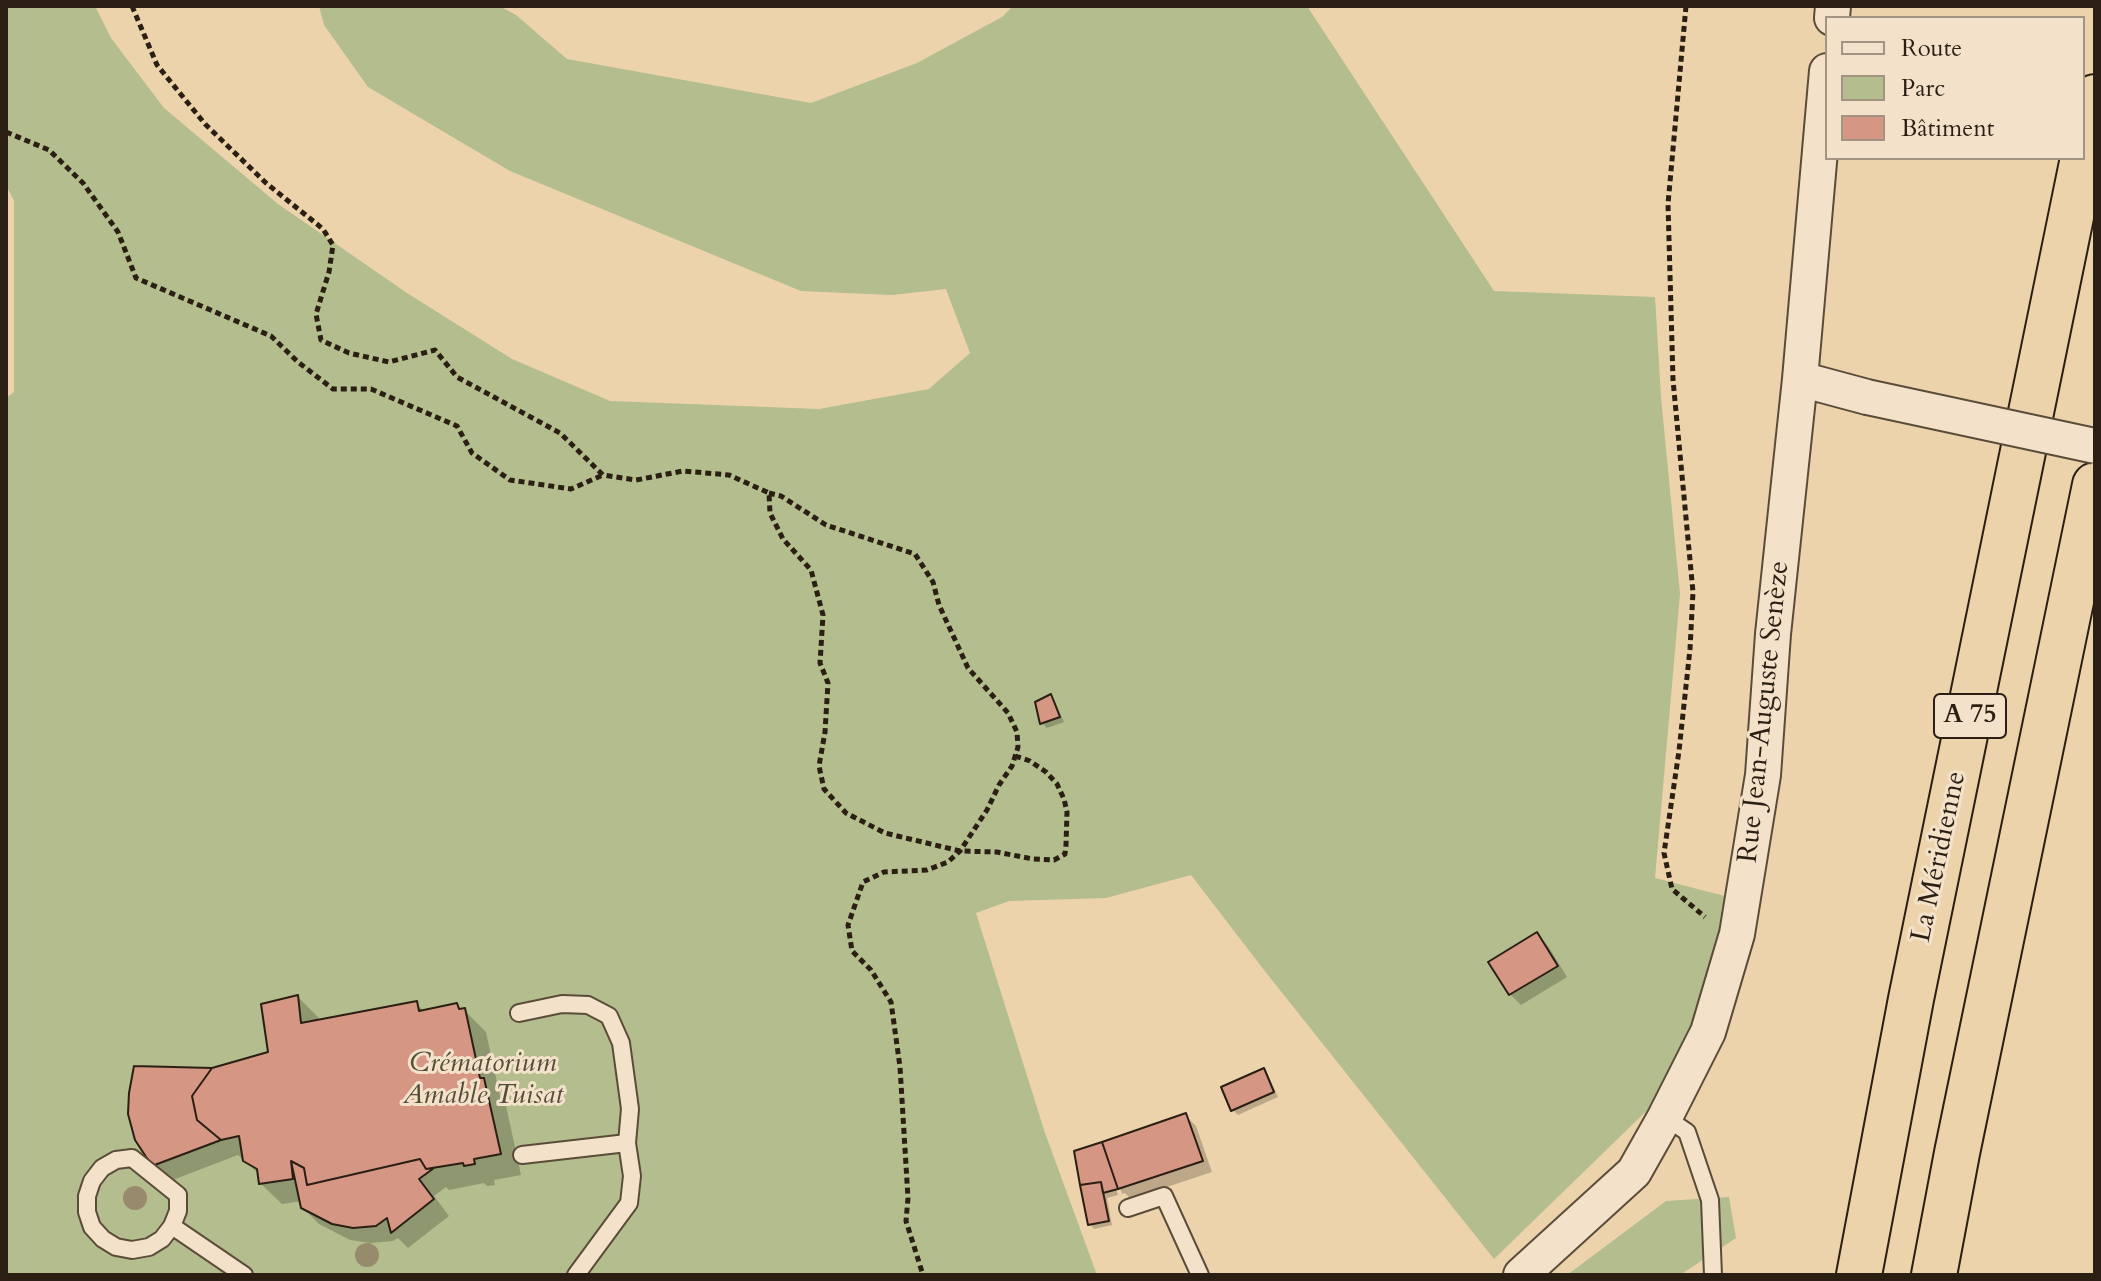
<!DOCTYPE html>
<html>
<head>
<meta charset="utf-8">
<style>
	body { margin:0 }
	#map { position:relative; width:2101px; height:1281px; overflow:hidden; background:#ecd3ac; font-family:Cardo,serif }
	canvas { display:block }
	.frame { position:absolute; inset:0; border:8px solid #2b1f14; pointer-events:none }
	.legend { position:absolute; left:1825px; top:16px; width:260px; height:144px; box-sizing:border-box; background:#f3e2c9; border:2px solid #a39481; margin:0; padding:10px 14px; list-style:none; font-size:24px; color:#2b1f14 }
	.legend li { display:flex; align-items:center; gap:16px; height:40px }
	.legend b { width:40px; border:2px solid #a39481 }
</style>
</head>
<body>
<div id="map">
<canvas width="2101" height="1281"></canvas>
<div class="frame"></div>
<ul class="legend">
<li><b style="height:10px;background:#f3e2c9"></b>Route</li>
<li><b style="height:22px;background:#b3bd8d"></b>Parc</li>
<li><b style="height:22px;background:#d59784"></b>Bâtiment</li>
</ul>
</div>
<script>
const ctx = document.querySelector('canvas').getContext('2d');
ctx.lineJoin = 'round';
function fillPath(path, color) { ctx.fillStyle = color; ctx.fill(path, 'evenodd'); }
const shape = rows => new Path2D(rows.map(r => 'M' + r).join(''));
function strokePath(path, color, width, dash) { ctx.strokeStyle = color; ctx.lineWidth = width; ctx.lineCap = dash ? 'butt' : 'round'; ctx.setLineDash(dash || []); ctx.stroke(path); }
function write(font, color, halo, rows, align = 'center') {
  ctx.font = font + ' Cardo,serif'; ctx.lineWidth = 6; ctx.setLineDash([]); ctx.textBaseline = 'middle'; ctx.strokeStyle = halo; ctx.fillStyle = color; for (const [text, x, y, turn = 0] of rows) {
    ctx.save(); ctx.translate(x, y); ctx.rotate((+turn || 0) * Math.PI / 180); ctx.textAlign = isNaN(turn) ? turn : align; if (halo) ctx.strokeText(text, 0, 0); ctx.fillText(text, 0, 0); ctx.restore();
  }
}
fillPath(shape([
	[6,6,95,6,111,38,164,108,278,204,407,293,512,359,610,401,819,409,929,389,970,353,946,289,892,295,801,291,510,171,368,87,324,25,319,6,499,6,516,15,567,59,811,103,917,63,1002,17,1013,6,1307,6,1494,291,1655,297,1661,397,1680,594,1655,878,1744,901,1668,1090,1494,1259,1264,970,1191,875,1106,898,1009,901,976,913,1045,1133,1097,1275,6,1275,6,398,14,392,14,201,6,185],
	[1729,1197,1736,1238,1680,1275,1567,1275,1666,1201]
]), '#b3bd8d');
fillPath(shape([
	[1051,696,1055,701,1064,722,1047,728,1042,723,1038,703],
	[1537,935,1548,946,1567,977,1521,1005,1510,994],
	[298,997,319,1018,319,1022,416,1003,425,1012,456,1005,462,1011,464,1010,486,1032,500,1096,505,1101,521,1175,494,1180,495,1185,487,1186,484,1183,449,1190,446,1187,434,1196,449,1216,408,1248,398,1238,393,1241,371,1243,350,1240,319,1224,302,1207,301,1201,282,1204,260,1183,260,1175,238,1155,170,1181,153,1165,211,1070,270,1053],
	[1263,1070,1268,1075,1278,1097,1238,1115,1233,1110],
	[1185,1115,1196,1126,1212,1172,1131,1199,1125,1193,1122,1194,1106,1147,1102,1147,1118,1195,1107,1198,1112,1225,1094,1229,1090,1224,1076,1152]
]), '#0003');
const building = shape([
	[1051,694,1060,717,1040,724,1035,702,1051,694],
	[1537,932,1558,966,1509,995,1488,962,1537,932],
	[298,995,301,1023,417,1001,419,1011,457,1003,459,1009,465,1008,480,1078,484,1078,501,1154,474,1159,475,1164,464,1166,463,1163,426,1169,420,1159,307,1185,304,1168,291,1161,293,1179,259,1184,257,1169,243,1161,239,1136,221,1140,197,1120,192,1096,212,1068,268,1052,261,1004,298,995],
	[134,1066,212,1068,192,1096,197,1120,221,1140,152,1166,135,1140,128,1114,129,1093,134,1066],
	[1264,1068,1274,1092,1231,1111,1221,1087,1264,1068],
	[1186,1113,1203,1161,1118,1189,1102,1142,1186,1113],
	[1102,1142,1118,1189,1103,1193,1101,1182,1080,1185,1074,1151,1102,1142],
	[420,1159,426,1169,434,1168,419,1179,434,1199,391,1233,387,1218,376,1226,353,1228,332,1224,301,1208,291,1161,304,1168,307,1185,420,1159],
	[1101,1182,1109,1221,1088,1225,1080,1185,1101,1182]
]);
fillPath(building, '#d59784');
strokePath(building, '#2b1f14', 2);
const service = shape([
	[519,1013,562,1004,588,1005,609,1016,621,1043,630,1109,627,1143],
	[1665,1117,1687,1132,1710,1200,1713,1275],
	[522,1155,627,1143,632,1176,629,1203,576,1275],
	[132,1158,178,1195,178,1211,172,1226,162,1239,149,1247,132,1250,116,1247,103,1239,92,1227,87,1212,87,1196,92,1181,102,1168,116,1160,132,1158],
	[1128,1208,1164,1196,1200,1275],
	[172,1226,244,1275]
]);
const minor = shape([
	[1832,18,1833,6],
	[1800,379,1867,397],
	[1521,1275,1634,1172,1665,1117,1708,1032,1737,934,1763,775,1773,634,1800,379,1827,71]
]);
const motorway = shape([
	[2083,157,2095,97],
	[1859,1275,1911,999,2083,158],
	[1934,1275,1957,1153,2095,485]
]);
strokePath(service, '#5b4c3a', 20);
strokePath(minor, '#5b4c3a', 38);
strokePath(motorway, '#2b1f14', 48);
strokePath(shape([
	[132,6,157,65,205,124,266,183,323,229,333,245,329,272,316,314,321,340,349,353,389,362,435,350,457,377,560,433,603,475,636,480,683,471,729,475,769,493,770,513,783,539,811,570,823,615,820,663,828,683,825,732,819,766,824,789,846,813,885,833,960,851,997,852,1033,859,1054,860,1065,854,1066,845,1067,812,1064,799,1057,784,1046,772,1030,761,1015,756],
	[1686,6,1668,204,1673,380,1693,592,1690,649,1679,751,1664,853,1672,889,1705,917],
	[6,132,49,150,83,183,118,232,136,278,271,336,298,362,333,389,371,389,457,426,472,453,510,480,571,489,603,475],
	[769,493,781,496,826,525,915,554,933,582,939,605,968,668,1008,713,1017,732,1018,747,1012,766,999,785,987,810,960,851,948,862,927,870,884,872,863,882,848,925,852,951,871,970,891,1002,900,1067,908,1198,906,1221,923,1275]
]), '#2b1f14', 5, [6, 4]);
strokePath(service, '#f3e2c9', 16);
strokePath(minor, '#f3e2c9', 34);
strokePath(motorway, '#ecd3ac', 44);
const minorBridge = shape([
	[1867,397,2095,446]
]);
strokePath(minorBridge, '#5b4c3a', 38, []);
strokePath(minorBridge, '#f3e2c9', 34);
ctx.fillStyle = '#988a6c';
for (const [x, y] of [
	[135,1198],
	[367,1255]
]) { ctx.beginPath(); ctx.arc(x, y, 12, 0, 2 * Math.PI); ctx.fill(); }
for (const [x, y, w] of [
	[1970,716,72]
]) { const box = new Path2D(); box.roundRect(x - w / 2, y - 22, w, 44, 6); ctx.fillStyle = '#f3e2c9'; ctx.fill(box); strokePath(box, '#2b1f14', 2); }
write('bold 26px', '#2b1f14', null, [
	["A 75",1970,716]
]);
write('28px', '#2b1f14', '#f3e2c9', [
	["Rue Jean-Auguste Senèze",1765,712,-84],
	["La Méridienne",1940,857,-78]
]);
write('italic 28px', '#544e38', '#f3e2c9', [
	["Crématorium",483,1065],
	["Amable Tuisat",483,1097]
]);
</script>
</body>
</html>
